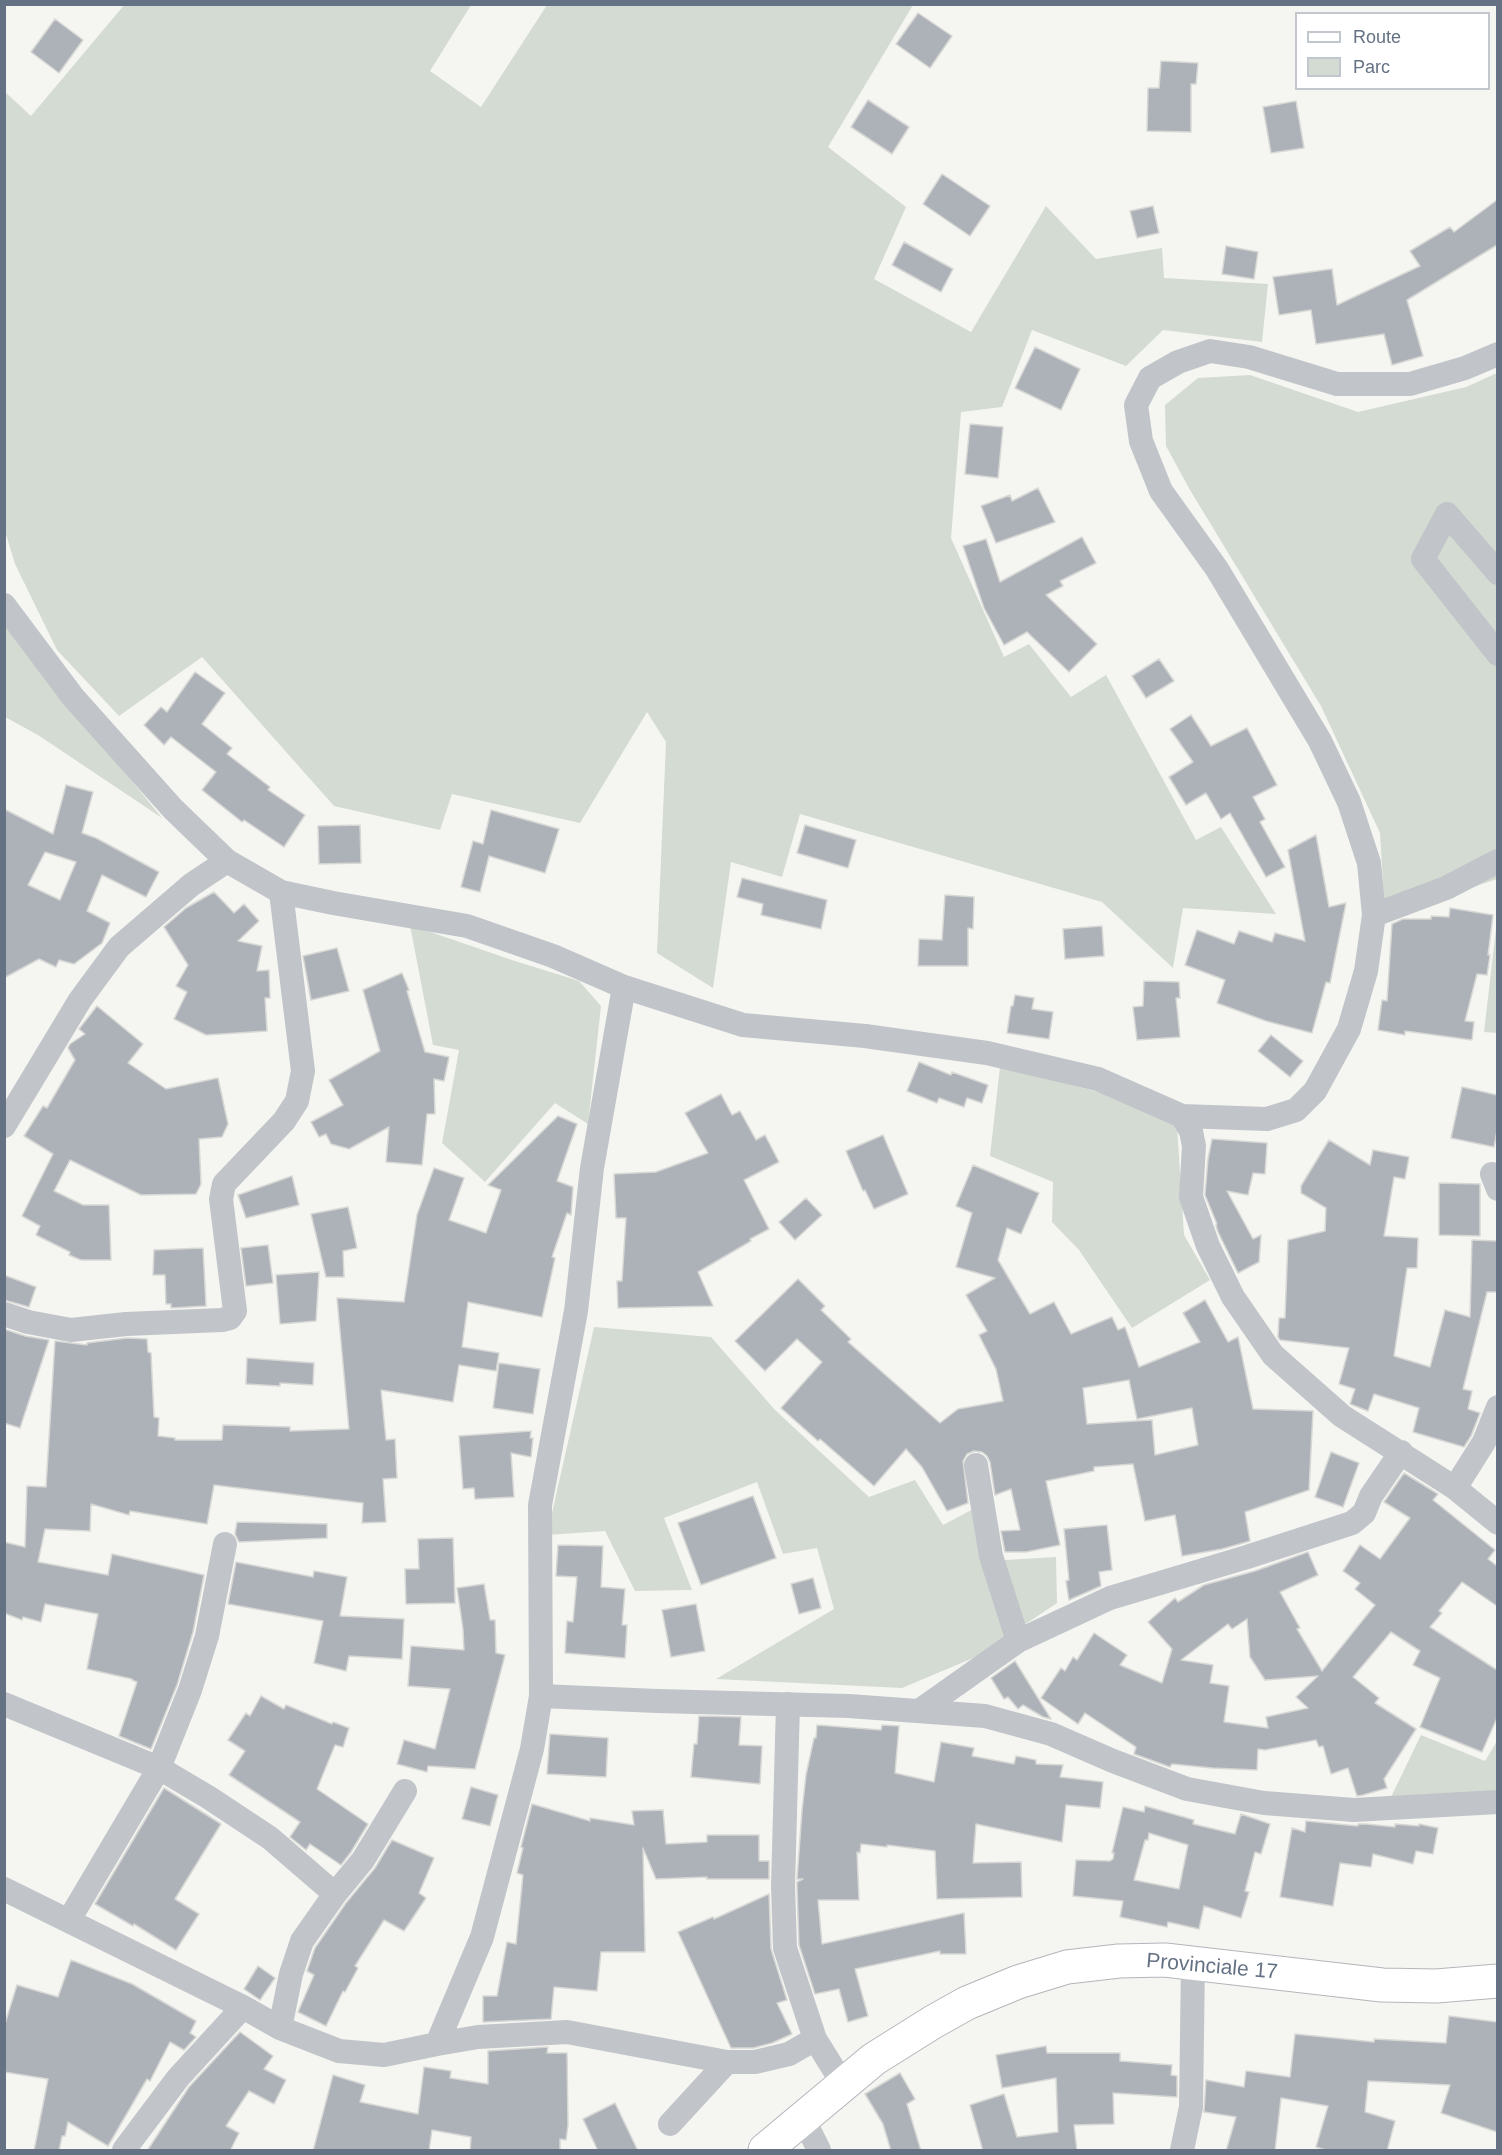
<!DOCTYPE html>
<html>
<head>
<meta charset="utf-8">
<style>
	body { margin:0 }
	#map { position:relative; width:1502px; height:2155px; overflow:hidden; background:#f5f6f2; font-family:Arial,sans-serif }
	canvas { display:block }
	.frame { position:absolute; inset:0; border:6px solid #657283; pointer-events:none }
	.legend { position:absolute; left:1295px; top:12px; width:195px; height:78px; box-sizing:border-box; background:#fff; border:2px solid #c1c7cd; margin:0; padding:8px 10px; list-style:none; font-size:18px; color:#657283 }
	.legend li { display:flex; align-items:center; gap:12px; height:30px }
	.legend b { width:30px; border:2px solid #c1c7cd }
</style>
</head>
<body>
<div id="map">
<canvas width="1502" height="2155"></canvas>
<div class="frame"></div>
<ul class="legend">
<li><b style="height:8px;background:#fff"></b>Route</li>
<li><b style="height:16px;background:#d4dbd2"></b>Parc</li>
</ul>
</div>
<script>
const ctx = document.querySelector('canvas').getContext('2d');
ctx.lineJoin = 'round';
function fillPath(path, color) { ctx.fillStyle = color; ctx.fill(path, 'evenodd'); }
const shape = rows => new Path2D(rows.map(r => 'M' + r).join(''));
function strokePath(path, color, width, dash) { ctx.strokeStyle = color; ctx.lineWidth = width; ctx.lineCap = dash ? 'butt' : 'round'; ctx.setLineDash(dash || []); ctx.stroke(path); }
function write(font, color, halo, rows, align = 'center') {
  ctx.font = font + ' Arial,sans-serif'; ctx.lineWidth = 6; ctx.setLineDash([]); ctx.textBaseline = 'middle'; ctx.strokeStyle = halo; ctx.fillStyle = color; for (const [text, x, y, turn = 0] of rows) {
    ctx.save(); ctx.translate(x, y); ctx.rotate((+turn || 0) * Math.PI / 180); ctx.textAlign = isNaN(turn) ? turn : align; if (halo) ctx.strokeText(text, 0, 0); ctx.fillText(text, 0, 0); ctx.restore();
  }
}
fillPath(shape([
	[125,4,471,5,430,71,481,107,547,5,913,5,828,147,906,207,874,279,971,332,1046,206,1096,259,1162,248,1164,278,1268,284,1262,342,1163,330,1126,366,1032,330,1002,407,961,412,951,538,1004,657,1029,644,1071,697,1106,675,1196,840,1221,827,1276,914,1183,908,1173,968,1102,902,800,814,782,877,731,862,713,988,657,953,666,742,647,712,580,823,452,794,440,830,334,806,202,657,119,716,57,650,15,564,5,531,4,91,31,116],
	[1497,373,1497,879,1385,917,1380,833,1321,706,1190,490,1166,446,1165,405,1198,378,1250,375,1358,412,1466,387],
	[4,624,162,818,38,735,5,717],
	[1497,920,1498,1033,1497,1033,1484,1032],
	[410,925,512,960,579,981,601,1006,588,1124,555,1103,485,1182,442,1143,459,1050,433,1045],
	[1000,1067,1135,1101,1177,1126,1184,1235,1210,1280,1132,1328,1079,1250,1052,1222,1053,1182,990,1156],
	[594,1327,711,1337,776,1411,869,1497,915,1480,943,1525,977,1507,988,1561,1056,1557,1057,1603,978,1656,902,1688,716,1679,834,1609,817,1548,783,1554,757,1482,664,1518,692,1590,635,1591,605,1531,547,1535],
	[1421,1735,1485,1761,1497,1741,1497,1792,1391,1797]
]), '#d4dbd2');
const building = shape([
	[918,13,952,36,930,68,896,44,918,13],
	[55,19,83,40,59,73,31,52,55,19],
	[1161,61,1198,63,1196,84,1191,84,1191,132,1147,131,1148,88,1159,88,1161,61],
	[868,100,909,127,892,154,851,127,868,100],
	[1296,101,1304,148,1271,153,1263,107,1296,101],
	[942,174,990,206,970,236,923,204,942,174],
	[1497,200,1497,245,1407,300,1423,356,1392,365,1384,334,1316,344,1311,310,1279,315,1273,277,1332,269,1337,305,1420,266,1410,251,1450,227,1454,232,1497,200],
	[1153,206,1159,233,1137,238,1130,211,1153,206],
	[904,242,953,269,941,292,892,265,904,242],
	[1226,246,1258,252,1254,279,1222,274,1226,246],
	[1035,347,1080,369,1061,410,1015,388,1035,347],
	[970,424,1003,427,998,478,965,474,970,424],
	[1038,488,1055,522,996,543,981,506,1010,495,1012,501,1038,488],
	[1082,537,1096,563,1060,581,1063,586,1046,595,1097,644,1069,672,1027,632,1004,645,984,608,963,546,986,539,1000,582,1082,537],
	[1159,659,1174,681,1146,698,1132,676,1159,659],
	[195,672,225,693,202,724,232,748,227,754,270,787,268,790,305,815,284,847,244,820,242,822,202,790,216,772,171,737,164,745,144,725,161,707,167,712,195,672],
	[1191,715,1211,746,1247,728,1277,785,1253,797,1265,819,1260,822,1285,867,1266,877,1230,813,1221,819,1206,793,1186,805,1169,777,1193,762,1170,729,1191,715],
	[66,785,93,792,82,833,96,838,159,872,146,897,102,875,87,911,110,923,102,943,74,964,59,960,56,967,39,959,4,978,4,809,53,834,66,785],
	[45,852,76,862,60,900,28,885,45,852],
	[491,810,559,829,545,873,489,856,480,892,461,887,473,841,483,844,491,810],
	[360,825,361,863,319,864,318,826,360,825],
	[805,825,856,840,848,868,797,853,805,825],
	[1316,835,1329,907,1346,903,1330,983,1326,982,1312,1033,1266,1021,1217,1003,1225,980,1185,965,1197,930,1234,944,1239,931,1272,942,1275,933,1305,941,1288,850,1316,835],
	[742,878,827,900,821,929,761,915,763,904,737,897,742,878],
	[214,892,234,913,244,904,259,921,238,941,262,946,257,971,269,970,270,998,265,998,267,1031,206,1035,174,1019,187,992,176,986,188,965,164,927,186,908,214,892],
	[945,895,974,897,973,929,968,928,968,966,918,966,919,939,942,940,945,895],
	[1450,908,1493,915,1488,955,1490,955,1487,975,1477,974,1465,1021,1474,1022,1472,1040,1405,1031,1405,1035,1378,1030,1382,1000,1387,1001,1392,924,1403,919,1431,919,1431,916,1449,917,1450,908],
	[1102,926,1104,956,1065,959,1063,929,1102,926],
	[337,948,349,991,311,1000,303,956,337,948],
	[402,973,409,990,407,991,425,1052,449,1057,444,1081,434,1079,435,1114,427,1114,422,1165,386,1162,389,1127,349,1149,331,1144,326,1134,319,1137,311,1122,343,1105,329,1080,380,1051,363,990,402,973],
	[1144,981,1179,982,1180,998,1176,998,1180,1037,1137,1040,1133,1007,1143,1006,1144,981],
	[1015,995,1034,998,1032,1009,1053,1012,1049,1039,1007,1033,1011,1006,1013,1006,1015,995],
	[97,1006,143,1044,128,1063,166,1089,218,1078,228,1124,222,1137,199,1139,201,1184,196,1194,141,1195,70,1160,54,1191,83,1205,109,1205,111,1260,81,1260,69,1255,70,1252,36,1235,40,1226,22,1216,53,1154,24,1136,43,1106,47,1108,75,1060,68,1048,70,1044,85,1034,79,1029,97,1006],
	[1271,1035,1303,1061,1290,1077,1258,1051,1271,1035],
	[919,1062,951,1075,952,1072,988,1085,982,1103,967,1098,964,1107,939,1098,937,1103,907,1091,919,1062],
	[1462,1087,1497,1095,1497,1131,1494,1147,1451,1138,1462,1087],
	[721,1094,732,1115,740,1111,756,1140,765,1135,779,1162,744,1180,769,1229,750,1239,751,1241,698,1272,713,1306,618,1308,617,1281,622,1281,626,1218,616,1218,614,1174,656,1172,708,1153,685,1113,721,1094],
	[558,1116,577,1124,557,1181,573,1187,571,1215,567,1213,552,1257,555,1258,542,1317,468,1302,462,1347,499,1353,496,1371,459,1365,453,1402,381,1390,386,1440,395,1439,397,1478,383,1479,386,1522,362,1523,363,1503,214,1485,207,1524,130,1511,129,1515,91,1504,90,1531,45,1529,38,1562,108,1575,112,1554,204,1575,193,1632,177,1685,151,1749,119,1736,137,1682,132,1680,132,1679,87,1669,98,1614,45,1604,41,1622,23,1617,22,1620,4,1613,4,1542,25,1547,27,1486,46,1487,55,1341,87,1345,87,1343,127,1338,147,1339,148,1352,151,1353,154,1417,159,1418,158,1436,175,1438,175,1440,222,1440,223,1425,290,1427,290,1431,349,1429,337,1298,404,1302,417,1215,434,1168,464,1178,449,1220,486,1233,501,1190,488,1185,558,1116],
	[883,1135,908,1194,874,1209,865,1190,863,1191,846,1151,883,1135],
	[1212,1139,1267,1143,1265,1174,1253,1173,1248,1195,1227,1191,1253,1239,1261,1235,1259,1262,1238,1273,1218,1232,1216,1225,1217,1224,1205,1195,1208,1159,1212,1139],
	[1329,1140,1370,1165,1373,1150,1409,1157,1405,1179,1394,1177,1384,1236,1418,1238,1417,1268,1407,1268,1394,1356,1430,1367,1445,1310,1470,1317,1472,1240,1497,1241,1497,1292,1487,1292,1463,1389,1472,1391,1468,1409,1480,1413,1471,1436,1464,1447,1413,1432,1419,1408,1374,1394,1368,1411,1350,1404,1355,1389,1339,1384,1349,1348,1280,1340,1278,1337,1279,1318,1285,1318,1288,1240,1325,1231,1326,1208,1301,1193,1301,1186,1329,1140],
	[973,1165,1039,1193,1021,1234,1007,1228,998,1260,1030,1314,1054,1302,1071,1334,1112,1317,1118,1330,1125,1327,1139,1367,1200,1342,1183,1313,1205,1300,1228,1342,1238,1337,1253,1409,1313,1411,1309,1490,1245,1512,1250,1541,1222,1549,1182,1556,1175,1515,1145,1521,1133,1464,1094,1467,1094,1471,1046,1481,1060,1545,1026,1552,1005,1552,1001,1531,1020,1530,1011,1489,995,1495,990,1462,987,1456,982,1452,974,1451,967,1454,963,1461,968,1503,947,1511,922,1467,906,1449,874,1486,820,1439,818,1441,781,1408,822,1362,797,1339,765,1371,735,1341,798,1279,825,1306,821,1310,851,1339,848,1342,940,1423,958,1409,1003,1401,996,1369,979,1335,987,1331,966,1295,995,1278,956,1267,972,1213,956,1206,973,1165],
	[1129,1380,1137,1419,1192,1408,1198,1445,1155,1455,1152,1420,1087,1424,1083,1388,1129,1380],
	[292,1176,299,1205,246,1218,238,1195,292,1176],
	[1439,1183,1480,1184,1480,1236,1439,1235,1439,1183],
	[806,1198,822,1215,795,1240,779,1222,806,1198],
	[348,1207,357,1248,343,1251,344,1277,326,1277,311,1214,348,1207],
	[268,1245,273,1283,246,1286,241,1248,268,1245],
	[203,1248,206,1306,171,1308,171,1304,166,1304,165,1275,153,1275,154,1250,203,1248],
	[319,1272,316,1321,280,1324,276,1275,319,1272],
	[4,1275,36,1287,29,1307,4,1300,4,1275],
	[4,1329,25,1336,49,1340,20,1428,4,1423,4,1329],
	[247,1358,314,1363,313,1385,280,1383,280,1386,246,1384,247,1358],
	[499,1363,540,1369,533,1414,493,1408,499,1363],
	[531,1431,530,1438,533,1438,531,1457,511,1453,514,1497,475,1499,474,1488,463,1489,459,1436,531,1431],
	[1331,1452,1359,1463,1343,1507,1315,1497,1331,1452],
	[1404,1473,1438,1494,1433,1500,1495,1550,1488,1559,1497,1566,1497,1606,1462,1582,1439,1611,1442,1613,1430,1627,1497,1670,1497,1718,1482,1752,1420,1727,1440,1678,1413,1665,1420,1651,1391,1632,1353,1677,1379,1698,1375,1703,1416,1729,1384,1779,1387,1788,1363,1795,1357,1796,1348,1768,1331,1774,1323,1746,1319,1747,1316,1740,1265,1750,1258,1749,1257,1770,1212,1768,1172,1764,1170,1767,1134,1754,1136,1747,1085,1713,1078,1724,1041,1698,1061,1668,1065,1671,1073,1657,1077,1660,1094,1633,1127,1655,1120,1665,1162,1683,1172,1649,1148,1622,1175,1598,1178,1602,1204,1585,1255,1571,1308,1552,1318,1575,1280,1592,1300,1628,1297,1629,1322,1671,1375,1605,1355,1589,1360,1583,1343,1571,1360,1545,1380,1559,1410,1518,1384,1502,1404,1473],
	[1247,1619,1250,1657,1265,1680,1318,1676,1296,1697,1308,1708,1266,1717,1268,1728,1224,1722,1229,1686,1210,1683,1213,1665,1181,1660,1228,1624,1232,1629,1247,1619],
	[753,1496,776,1558,701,1585,678,1523,753,1496],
	[237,1522,327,1524,327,1538,239,1542,235,1534,237,1522],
	[1107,1525,1112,1570,1099,1572,1101,1586,1069,1600,1066,1581,1069,1580,1064,1529,1107,1525],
	[453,1538,455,1603,406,1604,405,1569,419,1569,418,1539,453,1538],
	[558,1545,603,1546,601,1587,625,1589,622,1625,627,1625,625,1658,565,1653,567,1621,573,1622,577,1577,556,1576,558,1545],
	[236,1562,313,1577,314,1571,347,1577,340,1616,404,1619,402,1659,349,1656,346,1671,314,1663,323,1621,228,1604,236,1562],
	[813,1578,821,1608,799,1614,791,1584,813,1578],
	[484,1584,490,1620,495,1620,496,1653,505,1655,475,1769,428,1766,427,1772,397,1764,404,1740,435,1749,450,1689,408,1686,411,1646,464,1650,463,1629,457,1588,484,1584],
	[696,1604,705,1651,671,1657,662,1610,696,1604],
	[1015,1661,1051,1719,1043,1717,1023,1705,1018,1709,1008,1697,1004,1699,991,1678,1015,1661],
	[261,1696,284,1709,286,1705,332,1724,333,1722,349,1728,343,1747,335,1745,317,1789,368,1824,351,1852,341,1865,310,1844,306,1850,290,1837,300,1822,229,1775,245,1751,228,1740,246,1713,250,1716,261,1696],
	[699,1716,741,1717,739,1745,762,1746,760,1784,691,1777,694,1744,697,1744,699,1716],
	[817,1725,881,1730,882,1725,899,1726,895,1773,934,1782,941,1742,974,1748,972,1756,1014,1764,1016,1756,1036,1760,1036,1764,1063,1765,1060,1777,1103,1782,1100,1808,1066,1805,1062,1842,976,1824,973,1863,1021,1862,1022,1897,937,1899,935,1851,887,1845,887,1847,861,1844,860,1853,857,1852,859,1900,818,1900,822,1944,964,1913,966,1954,940,1954,940,1951,855,1969,868,2016,848,2022,839,1989,815,1994,799,1945,797,1886,797,1882,803,1879,797,1879,802,1811,806,1775,814,1738,816,1738,817,1725],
	[550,1734,608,1738,606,1777,547,1774,550,1734],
	[471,1787,498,1795,490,1826,462,1819,471,1787],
	[164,1788,221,1824,175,1899,199,1914,176,1950,134,1924,133,1926,95,1904,164,1788],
	[532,1804,590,1821,590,1818,634,1825,632,1811,663,1810,666,1844,707,1842,707,1835,759,1835,759,1861,769,1861,769,1879,707,1879,707,1877,656,1879,643,1848,645,1952,601,1952,597,1991,554,1987,551,2019,483,2022,483,1996,497,1996,507,1942,516,1944,523,1875,517,1873,523,1848,521,1847,532,1804],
	[1145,1806,1194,1820,1193,1824,1235,1834,1241,1814,1270,1824,1261,1854,1255,1852,1245,1891,1249,1892,1241,1918,1204,1906,1199,1929,1168,1922,1167,1927,1120,1917,1123,1901,1073,1896,1076,1860,1110,1861,1113,1859,1114,1853,1112,1853,1123,1807,1144,1812,1145,1806],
	[1149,1833,1188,1845,1179,1889,1134,1880,1145,1840,1148,1840,1149,1833],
	[1306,1821,1358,1826,1358,1824,1366,1824,1395,1827,1395,1824,1419,1826,1419,1824,1438,1828,1433,1854,1416,1851,1413,1864,1373,1854,1371,1867,1340,1863,1333,1906,1280,1897,1292,1828,1305,1832,1306,1821],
	[392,1840,434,1858,419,1893,426,1898,404,1931,384,1920,355,1966,358,1968,345,1992,343,1991,326,2026,298,2012,314,1975,307,1971,315,1948,346,1903,375,1868,392,1840],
	[769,1894,771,1949,787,2000,777,2003,792,2034,772,2043,753,2048,731,2048,678,1932,713,1917,714,1919,769,1894],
	[71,1960,132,1984,196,2021,190,2033,196,2037,184,2050,170,2042,150,2081,147,2079,108,2146,68,2122,65,2136,62,2136,59,2151,34,2151,48,2079,4,2072,4,2027,17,1985,58,1997,71,1960],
	[258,1966,275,1978,260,2000,244,1989,258,1966],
	[1449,2016,1497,2022,1497,2132,1441,2113,1450,2085,1368,2081,1365,2112,1395,2121,1387,2151,1330,2151,1316,2147,1328,2106,1281,2098,1275,2151,1226,2151,1236,2117,1204,2112,1206,2080,1244,2087,1246,2071,1290,2077,1295,2034,1374,2042,1374,2039,1446,2043,1449,2016],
	[240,2032,273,2056,264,2069,286,2080,274,2104,249,2091,226,2126,239,2133,230,2151,147,2151,189,2087,240,2032],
	[1046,2046,1047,2053,1120,2053,1120,2061,1172,2065,1171,2075,1177,2076,1177,2097,1113,2093,1114,2124,1074,2125,1077,2151,983,2151,970,2105,1004,2094,1017,2137,1058,2132,1056,2078,1002,2088,996,2055,1046,2046],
	[548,2047,547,2053,567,2053,568,2125,566,2140,560,2139,560,2151,470,2151,471,2137,432,2130,429,2151,313,2151,333,2075,365,2085,360,2102,418,2114,424,2067,451,2071,450,2078,488,2084,488,2051,548,2047],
	[900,2073,915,2099,907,2104,921,2151,891,2151,883,2124,865,2094,900,2073],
	[615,2103,638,2151,598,2151,583,2119,615,2103]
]);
fillPath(building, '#acb2b8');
strokePath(building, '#d7d7d5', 1.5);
const primary = shape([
	[765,2150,874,2059,933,2022,967,2003,1018,1982,1067,1967,1119,1961,1165,1960,1382,1985,1436,1986,1498,1981]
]);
strokePath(primary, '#b2b6ba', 35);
strokePath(shape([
	[1498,573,1447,514,1423,559,1498,654],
	[4,605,73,697,173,809,227,861,281,892,333,903,467,926,553,956,624,987,743,1025,865,1036,987,1053,1098,1079,1182,1116,1267,1119,1296,1110,1315,1091,1349,1029,1366,971,1374,915,1369,863,1349,802,1320,741,1217,569,1161,491,1141,441,1136,405,1150,378,1178,362,1210,351,1249,357,1337,384,1410,384,1465,368,1498,354],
	[1374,915,1446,888,1498,861],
	[1182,1116,1191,1131,1194,1146,1191,1197,1208,1246,1233,1297,1273,1355,1342,1416,1455,1488,1498,1523],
	[4,1126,80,1000,119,947,191,885,227,861],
	[1492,1174,1498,1189],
	[4,1314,28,1322,71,1330,126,1324,222,1320,230,1318,235,1311,221,1199,224,1184,284,1121,297,1101,303,1071,281,892],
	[976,1465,991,1556,1018,1641],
	[1455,1488,1484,1442,1498,1407],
	[541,1696,540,1505,576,1311,592,1168,624,987],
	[4,1704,159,1768,208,1797,270,1838,335,1894],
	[788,1704,783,1886,785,1948,815,2039],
	[919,1711,1018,1641,1110,1598,1247,1557,1352,1523,1364,1513,1371,1496,1401,1452],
	[4,1889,243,2007,280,2028,339,2051,384,2055,437,2044,482,1937,532,1749,541,1696,657,1701,849,1706,985,1716,1051,1734,1113,1761,1187,1789,1264,1803,1354,1810,1498,1802],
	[69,1920,159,1768,190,1690,207,1636,225,1544],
	[280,2028,291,1974,302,1941,335,1894,363,1860,405,1791],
	[437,2044,478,2037,567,2032,727,2062,755,2062,789,2054,815,2039,843,2084],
	[803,2118,819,2150],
	[670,2124,727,2062],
	[124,2150,178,2078,243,2007],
	[1182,2150,1191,2107,1193,1962]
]), '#c1c4c8', 24);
strokePath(primary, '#fff', 33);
write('21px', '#657283', '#fff', [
	["Provinciale 17",1212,1967,5]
]);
</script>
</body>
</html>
